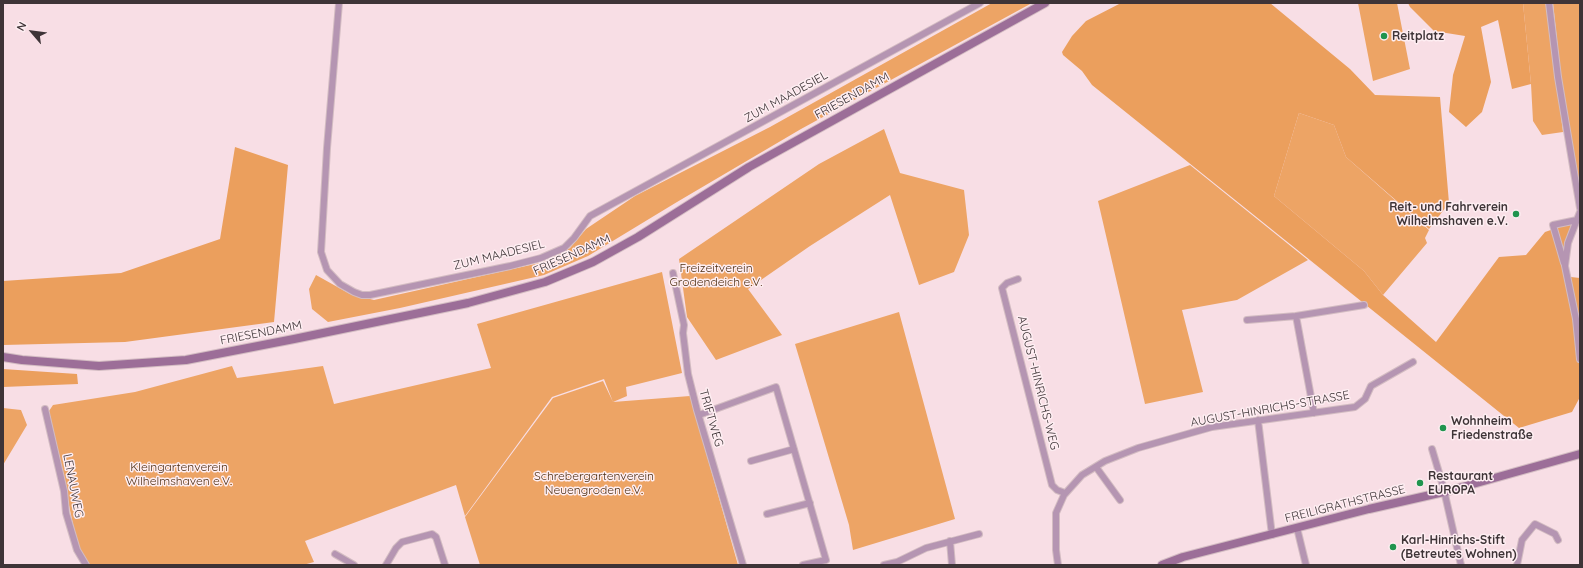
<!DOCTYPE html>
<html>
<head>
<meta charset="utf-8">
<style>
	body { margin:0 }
	#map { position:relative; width:1583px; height:568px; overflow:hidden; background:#f8dee5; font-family:Quicksand,sans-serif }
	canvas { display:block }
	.frame { position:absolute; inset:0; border:4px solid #3e3437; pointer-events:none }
	.north { position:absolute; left:12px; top:12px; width:40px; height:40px; -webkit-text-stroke:3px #feeef2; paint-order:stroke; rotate:298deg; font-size:11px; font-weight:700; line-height:16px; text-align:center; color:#3e3437 }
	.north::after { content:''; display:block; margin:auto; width:14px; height:18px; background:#3e3437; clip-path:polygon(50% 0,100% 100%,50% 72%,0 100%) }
</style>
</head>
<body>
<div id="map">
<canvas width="1583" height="568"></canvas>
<div class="frame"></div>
<div class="north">N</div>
</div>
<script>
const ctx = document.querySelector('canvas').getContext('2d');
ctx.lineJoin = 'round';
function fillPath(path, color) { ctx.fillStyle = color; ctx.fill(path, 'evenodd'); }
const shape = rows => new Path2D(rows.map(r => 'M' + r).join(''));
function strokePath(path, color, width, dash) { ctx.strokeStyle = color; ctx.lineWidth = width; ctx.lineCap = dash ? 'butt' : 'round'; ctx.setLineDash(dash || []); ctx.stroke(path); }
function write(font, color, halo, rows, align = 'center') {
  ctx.font = font + ' Quicksand,sans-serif'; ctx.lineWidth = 3; ctx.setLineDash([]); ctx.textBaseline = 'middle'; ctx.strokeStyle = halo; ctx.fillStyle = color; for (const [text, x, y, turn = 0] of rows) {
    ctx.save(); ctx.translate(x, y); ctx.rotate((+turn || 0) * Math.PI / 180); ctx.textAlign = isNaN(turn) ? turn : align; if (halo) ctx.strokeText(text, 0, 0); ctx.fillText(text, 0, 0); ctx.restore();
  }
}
fillPath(shape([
	[992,3,1032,3,801,129,677,202,588,256,544,275,400,308,328,322,312,309,309,289,316,275,350,294,374,300,544,262,570,248,586,229,635,196,770,127],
	[1358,3,1397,3,1410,69,1373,81],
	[1523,3,1547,3,1563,132,1542,135,1533,121,1531,84],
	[1553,3,1580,3,1580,178,1578,179,1561,77],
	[1299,113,1334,125,1346,157,1429,230,1425,238,1427,243,1383,295,1364,271,1274,196],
	[884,129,900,173,964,190,969,235,954,272,919,285,890,195,810,246,748,289,782,335,716,360,687,317,679,259,819,164],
	[1190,165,1308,260,1237,300,1182,310,1203,392,1145,404,1098,201],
	[662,272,682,373,626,387,627,396,613,402,604,379,552,397,465,516,456,485,305,541,314,562,303,565,87,565,77,543,49,411,53,405,135,392,232,366,237,378,323,366,334,404,491,368,477,324],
	[899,312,955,519,853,550,849,525,795,344],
	[603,381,613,402,690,396,738,565,480,565,465,517,553,398],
	[3,408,21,410,27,425,3,465]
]), '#eda465');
fillPath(shape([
	[1121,3,1270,3,1350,69,1375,95,1440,97,1449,203,1429,229,1346,157,1334,125,1299,113,1274,196,1364,271,1383,295,1436,342,1499,257,1526,255,1545,232,1574,222,1563,249,1571,277,1580,278,1580,397,1572,412,1519,428,1092,85,1082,71,1063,55,1062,52,1072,36,1086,21],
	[1408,3,1523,3,1531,84,1512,89,1498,20,1481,27,1491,82,1482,112,1466,127,1449,112,1453,75,1465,36,1434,31,1410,7],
	[235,147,288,165,274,322,125,342,3,345,3,281,121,273,220,239],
	[3,369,77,374,78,384,3,387]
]), '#eb9f5d');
const street = shape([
	[339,3,327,148,321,252,327,270,340,284,354,292,362,295,370,295,510,266,541,258,564,248,574,238,590,216,980,3],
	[1549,3,1558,77,1580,208],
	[1580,212,1568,243,1565,266,1576,319,1580,359],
	[1564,263,1553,225,1577,220],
	[673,273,684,325,683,333,688,374,697,410,743,565],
	[1018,279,1007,283,1002,288,1052,485,1057,490,1065,493],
	[1296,316,1314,413],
	[1247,320,1296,316,1364,305],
	[45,409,64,491,66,513,77,550,86,565],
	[699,415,776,387,826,560,803,565],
	[1258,420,1272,535],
	[1432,449,1443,486,1461,565],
	[751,461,794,449],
	[1096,467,1120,500],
	[767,514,810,503],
	[1297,528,1306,565],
	[950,541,952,565],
	[335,554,354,565],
	[386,565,396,548,402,542,432,534,436,537,445,565],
	[884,565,897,562,926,548,979,534],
	[1058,565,1056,550,1056,513,1064,495,1082,475,1105,461,1138,448,1212,427,1355,407,1365,399,1371,386,1413,362],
	[1517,565,1522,540,1535,524,1555,534,1558,540]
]);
const secondary = shape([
	[3,357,22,360,99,366,186,360,294,339,468,303,545,282,593,262,638,237,749,167,1045,3],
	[1162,565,1183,557,1369,509,1448,491,1580,454]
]);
strokePath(street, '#d3bcc2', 8);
strokePath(secondary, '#d3bcc2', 10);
strokePath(street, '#b595b2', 6);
strokePath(secondary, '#9c6e98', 8);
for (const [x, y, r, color] of [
	[1384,36,4,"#20944e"],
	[1516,214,4,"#20944e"],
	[1443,428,4,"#20944e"],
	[1420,483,4,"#20944e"],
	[1393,547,4,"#20944e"]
]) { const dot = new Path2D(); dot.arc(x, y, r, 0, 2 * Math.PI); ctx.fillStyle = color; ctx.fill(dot); strokePath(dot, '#feeef2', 1.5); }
write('bold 12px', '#3e3437', '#feeef2', [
	["Reitplatz",1392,36],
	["Reit- und Fahrverein",1508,207,"right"],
	["Wilhelmshaven e.V.",1508,221,"right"],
	["Wohnheim",1451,421],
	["Friedenstraße",1451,435],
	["Restaurant",1428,476],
	["EUROPA",1428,490],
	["Karl-Hinrichs-Stift",1401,540],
	["(Betreutes Wohnen)",1401,554]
], 'left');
write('12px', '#3e3437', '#feeef2', [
	["FRIESENDAMM",852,96,-29],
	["ZUM MAADESIEL",786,97,-29],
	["ZUM MAADESIEL",499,255,-14],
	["FRIESENDAMM",572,255,-24],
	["FRIESENDAMM",261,333,-11],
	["AUGUST-HINRICHS-WEG",1038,383,76],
	["AUGUST-HINRICHS-STRASSE",1270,409,-10],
	["TRIFTWEG",711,418,74],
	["LENAUWEG",73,486,79],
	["FREILIGRATHSTRASSE",1345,504,-14]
]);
write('12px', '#4e2f13', '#feeef2', [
	["Freizeitverein",716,268],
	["Grodendeich e.V.",716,282],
	["Kleingartenverein",179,467],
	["Wilhelmshaven e.V.",179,481],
	["Schrebergartenverein",594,476],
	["Neuengroden e.V.",594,490]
]);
</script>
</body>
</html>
